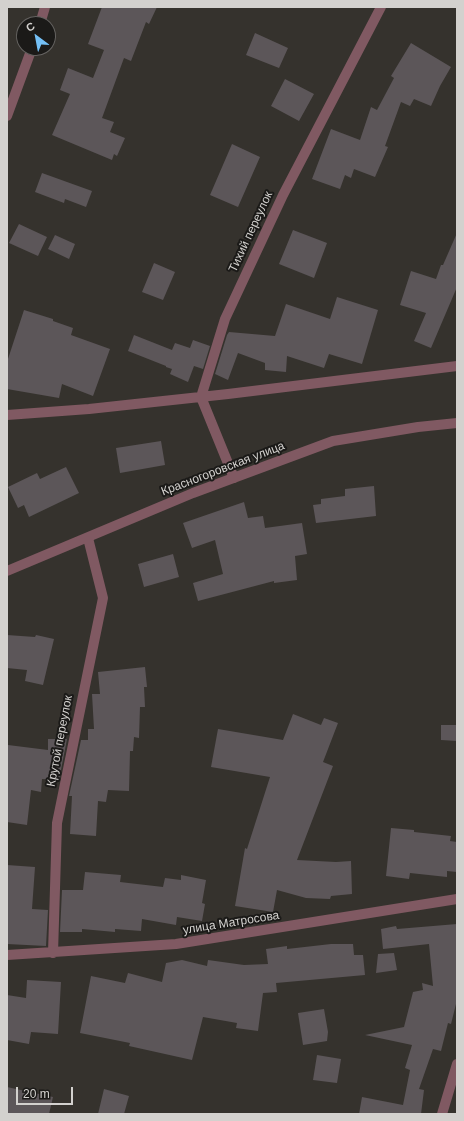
<!DOCTYPE html>
<html>
<head>
<meta charset="utf-8">
<style>
	body { margin:0 }
	#map { position:relative; width:464px; height:1121px; overflow:hidden; background:#35322d; font-family:Helvetica,sans-serif }
	canvas { display:block }
	.frame { position:absolute; inset:0; border:8px solid #d3d1ce; pointer-events:none }
	.north { position:absolute; left:16px; top:16px; width:40px; height:40px; box-sizing:border-box; background:#1b1a18; border:1px solid #656361; border-radius:50%; rotate:328deg; font-size:11px; font-weight:700; line-height:16px; text-align:center; color:#d3d1ce }
	.north::after { content:''; display:block; margin:auto; width:14px; height:18px; background:#74c0f6; clip-path:polygon(50% 0,100% 100%,50% 72%,0 100%) }
	.scale { position:absolute; left:16px; top:1087px; width:57px; height:18px; box-sizing:border-box; border:2px solid #d3d1ce; border-top:0; padding-left:5px; font-size:12px; line-height:14px; white-space:nowrap; color:#d3d1ce; -webkit-text-stroke:3px #1b1a18; paint-order:stroke }
</style>
</head>
<body>
<div id="map">
<canvas width="464" height="1121"></canvas>
<div class="frame"></div>
<div class="north">С</div>
<div class="scale">20 m</div>
</div>
<script>
const ctx = document.querySelector('canvas').getContext('2d');
ctx.lineJoin = 'round';
function fillPath(path, color) { ctx.fillStyle = color; ctx.fill(path, 'evenodd'); }
const shape = rows => new Path2D(rows.map(r => 'M' + r).join(''));
function strokePath(path, color, width, dash) { ctx.strokeStyle = color; ctx.lineWidth = width; ctx.lineCap = dash ? 'butt' : 'round'; ctx.setLineDash(dash || []); ctx.stroke(path); }
function write(font, color, halo, rows, align = 'center') {
  ctx.font = font + ' Helvetica,sans-serif'; ctx.lineWidth = 4; ctx.setLineDash([]); ctx.textBaseline = 'middle'; ctx.strokeStyle = halo; ctx.fillStyle = color; for (const [text, x, y, turn = 0] of rows) {
    ctx.save(); ctx.translate(x, y); ctx.rotate((+turn || 0) * Math.PI / 180); ctx.textAlign = isNaN(turn) ? turn : align; if (halo) ctx.strokeText(text, 0, 0); ctx.fillText(text, 0, 0); ctx.restore();
  }
}
fillPath(shape([
	[102,7,157,7,149,24,146,22,131,61,124,58,102,118,114,122,110,132,125,138,117,156,114,154,112,160,52,135,70,94,60,90,68,68,93,78,104,50,88,44],
	[255,33,288,48,279,68,246,55],
	[411,43,451,67,440,86,431,106,414,99,410,106,401,102,385,146,388,147,375,177,354,169,351,178,345,175,340,189,312,179,331,129,360,140,371,107,377,110,394,78,391,76],
	[285,79,314,94,299,121,271,106],
	[232,144,260,157,238,207,210,195],
	[42,173,92,191,86,207,65,199,64,203,35,192],
	[19,224,47,237,38,256,9,243],
	[293,230,327,243,314,278,279,264],
	[457,233,457,287,431,348,414,341,426,313,400,305,411,271,436,279,441,265,443,265],
	[55,235,75,244,69,259,48,249],
	[154,263,175,272,163,300,142,292],
	[337,297,378,310,362,364,329,354,324,368,287,356,286,372,265,370,265,363,238,353,228,380,215,374,227,335,229,332,275,336,286,304,330,319],
	[24,310,53,319,53,321,73,328,71,335,110,349,93,396,62,384,59,398,7,389,7,362],
	[134,335,172,350,175,343,190,348,193,340,210,346,203,369,194,366,188,382,170,374,172,369,166,367,166,366,128,351],
	[161,441,165,465,120,473,116,448],
	[66,467,79,493,29,517,24,505,18,508,8,487,37,473,40,479],
	[374,486,376,516,316,523,313,505,321,504,321,499,345,496,345,489],
	[244,502,248,518,263,516,265,528,302,523,307,554,295,556,297,580,274,583,274,581,198,601,193,583,223,574,215,540,192,548,183,523],
	[173,554,179,577,144,587,138,564],
	[7,635,35,637,36,635,54,639,43,685,25,681,27,670,7,668],
	[145,667,147,687,144,687,145,707,140,707,139,738,134,737,133,751,130,751,129,791,108,790,106,802,98,801,96,836,70,834,72,796,69,796,81,740,88,740,88,729,94,729,92,694,100,694,98,672],
	[293,714,321,725,324,718,338,723,323,762,333,766,297,860,336,862,351,861,352,894,331,896,330,899,306,898,277,890,273,912,235,906,245,848,247,849,270,777,211,767,218,729,283,740],
	[441,725,457,725,457,741,441,740],
	[48,739,67,739,59,780,42,779,41,792,31,790,27,825,7,822,7,752,8,745,48,750],
	[391,828,414,830,414,832,451,836,450,841,457,842,457,872,447,871,447,877,410,873,409,879,386,876],
	[7,865,35,867,32,909,48,910,46,946,7,944],
	[85,872,121,875,120,882,163,887,165,878,181,880,181,875,206,880,202,903,205,904,202,921,177,917,176,925,142,919,141,931,115,929,115,932,82,929,82,932,60,932,62,890,83,890],
	[457,924,457,1000,451,1024,448,1023,441,1051,433,1049,419,1089,424,1090,421,1114,359,1114,362,1097,403,1105,410,1070,405,1068,412,1045,365,1035,404,1027,413,992,423,990,422,983,433,986,429,944,383,949,381,929,396,926,397,929],
	[331,944,353,944,354,955,363,955,365,975,276,983,277,992,263,993,258,1031,236,1028,237,1023,203,1017,192,1060,129,1046,130,1043,80,1033,91,976,125,983,128,973,162,982,166,963,182,960,207,966,208,960,244,965,268,964,266,949,287,946,287,949],
	[394,953,397,970,376,973,378,954],
	[27,980,61,982,58,1034,31,1032,29,1044,7,1040,7,995,26,998],
	[324,1009,328,1032,327,1041,303,1045,298,1013],
	[317,1055,341,1059,337,1083,313,1080],
	[7,1087,53,1097,49,1114,7,1114],
	[104,1089,129,1096,124,1114,98,1114]
]), '#5c5659');
strokePath(shape([
	[40,24,45,7],
	[7,116,32,48],
	[7,415,89,409,228,394,457,366],
	[234,478,201,397,225,319,283,195,381,7],
	[7,571,193,493,333,441,418,427,457,423],
	[53,953,57,823,103,598,88,538],
	[7,955,176,944,457,899],
	[442,1114,457,1064]
]), '#805962', 10);
write('12px', '#d3d1ce', '#1b1a18', [
	["Тихий переулок",251,232,-65],
	["Красногоровская улица",223,469,-21],
	["Крутой переулок",60,741,-79],
	["улица Матросова",231,923,-9]
]);
</script>
</body>
</html>
